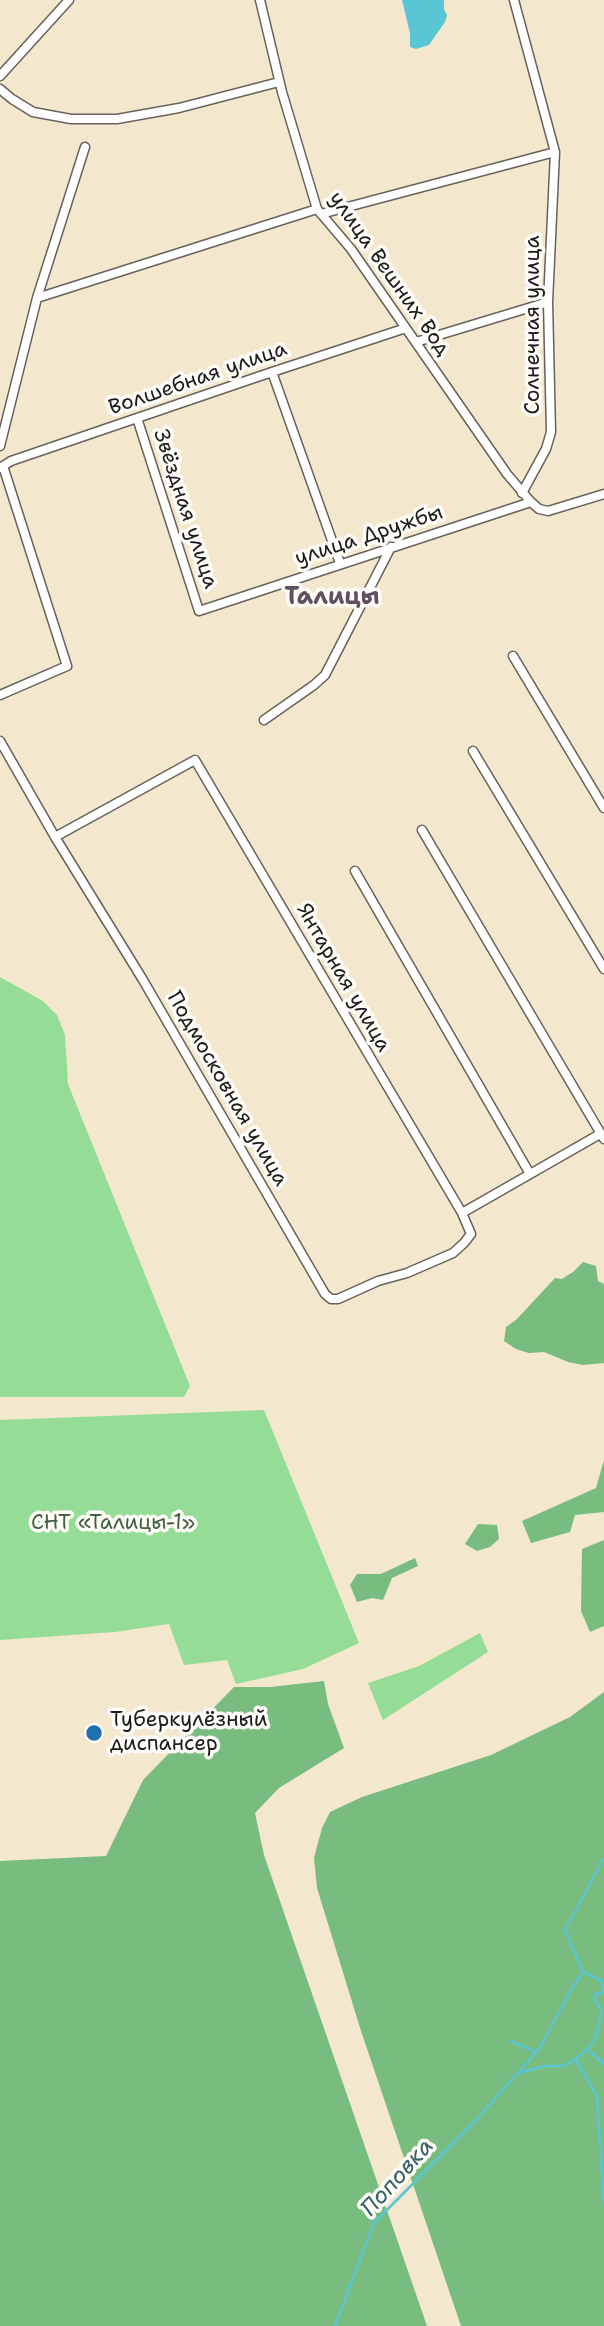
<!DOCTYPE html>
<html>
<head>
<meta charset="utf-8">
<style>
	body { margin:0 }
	canvas { display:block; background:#f3e7ce }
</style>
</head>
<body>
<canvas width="604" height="2326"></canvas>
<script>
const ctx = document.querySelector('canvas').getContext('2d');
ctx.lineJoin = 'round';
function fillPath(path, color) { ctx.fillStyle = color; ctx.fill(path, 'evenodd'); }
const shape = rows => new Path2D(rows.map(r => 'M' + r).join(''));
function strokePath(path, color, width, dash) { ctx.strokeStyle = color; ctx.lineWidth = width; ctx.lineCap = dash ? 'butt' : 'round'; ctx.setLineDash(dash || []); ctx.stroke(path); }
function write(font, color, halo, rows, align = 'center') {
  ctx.font = font + ' "Shantell Sans",sans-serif'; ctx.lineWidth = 7; ctx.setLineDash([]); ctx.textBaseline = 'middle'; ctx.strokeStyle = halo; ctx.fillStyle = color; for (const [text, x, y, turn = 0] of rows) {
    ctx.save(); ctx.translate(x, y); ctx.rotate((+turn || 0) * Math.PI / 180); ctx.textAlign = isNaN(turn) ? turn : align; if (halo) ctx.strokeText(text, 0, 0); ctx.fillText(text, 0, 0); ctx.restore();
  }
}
fillPath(shape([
	[0,977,43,1001,57,1015,65,1035,68,1084,190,1386,184,1397,0,1397],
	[264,1410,359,1643,303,1669,236,1684,227,1660,184,1665,169,1624,115,1632,0,1640,0,1420],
	[480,1633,488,1652,383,1720,368,1683,419,1666]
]), '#95dd97');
fillPath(shape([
	[583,1262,596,1266,598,1281,604,1284,604,1363,583,1365,568,1362,544,1352,529,1353,516,1349,504,1341,506,1327,517,1319,555,1278,562,1279,573,1272],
	[604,1460,604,1512,575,1515,570,1532,531,1543,522,1521,596,1488],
	[478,1524,497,1525,499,1539,490,1547,477,1551,465,1544],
	[604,1540,604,1626,590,1632,581,1611,582,1549],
	[415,1558,418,1566,392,1578,383,1600,372,1598,357,1602,350,1585,357,1574,381,1574],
	[324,1681,328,1704,344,1748,279,1788,255,1813,264,1855,427,2326,0,2326,0,1861,106,1856,143,1780,234,1687,270,1687],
	[604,1692,604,2326,461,2326,361,2031,317,1888,314,1858,322,1828,330,1812,362,1797,491,1755,570,1717]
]), '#78bc80');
fillPath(shape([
	[402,0,444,0,444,9,447,15,445,22,429,45,416,49,410,47,410,33]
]), '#5ac5d3');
strokePath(shape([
	[511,2041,536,2052],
	[588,2050,604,2064],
	[575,2059,597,2096,604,2203],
	[518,2073,545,2066,565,2066,582,2054,594,2041,600,2022,601,2008,595,2001,595,1994,603,1992,604,1987,600,1980,583,1972],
	[335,2326,374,2223,477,2119,540,2048,571,1990,583,1972,565,1930,604,1858]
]), '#5ac5d3', 2.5);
const street = shape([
	[260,0,282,92,317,209,351,249,507,474,531,502],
	[514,0,555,152,548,302,551,432,546,449,522,493],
	[0,76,69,0],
	[0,89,12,99,33,112,71,119,117,119,179,108,279,82],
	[321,214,555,152],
	[37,298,317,209],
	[416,342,548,302],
	[272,372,340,563],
	[137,418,199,611,531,502,539,509,548,511,604,494],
	[0,446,37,298,85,147],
	[0,468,11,461,272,372,406,328],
	[513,656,604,808],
	[0,695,67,666,3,466],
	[264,720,314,685,325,675,391,547],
	[0,741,55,837,143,980,325,1294,331,1299,338,1299,378,1281,407,1273,453,1253,464,1243,471,1234,462,1213,195,760,55,837],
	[473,751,604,969],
	[422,830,604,1139],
	[355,871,530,1174],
	[462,1213,600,1134]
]);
strokePath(street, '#67635a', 11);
strokePath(street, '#fff', 8);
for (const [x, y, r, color] of [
	[94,1733,9,"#1f6fb2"]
]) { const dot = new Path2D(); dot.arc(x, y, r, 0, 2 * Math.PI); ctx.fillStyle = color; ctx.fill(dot); strokePath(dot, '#fdfcf7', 2.5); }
write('21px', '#1c1c1c', '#fdfcf7', [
	["улица Вешних Вод",389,274,55],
	["Солнечная улица",534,325,-90],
	["Волшебная улица",198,379,-19],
	["Звёздная улица",185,509,72],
	["улица Дружбы",369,536,-18],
	["Янтарная улица",343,978,60],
	["Подмосковная улица",227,1089,60]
]);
write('21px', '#466047', '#fdfcf7', [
	["СНТ «Талицы-1»",113,1524]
]);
write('21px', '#1c1c1c', '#fdfcf7', [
	["Туберкулёзный",110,1721],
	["диспансер",110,1745]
], 'left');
write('italic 23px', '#356065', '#fdfcf7', [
	["Поповка",398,2178,-48]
]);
write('bold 24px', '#61505f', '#fdfcf7', [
	["Талицы",332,598]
]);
</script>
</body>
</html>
